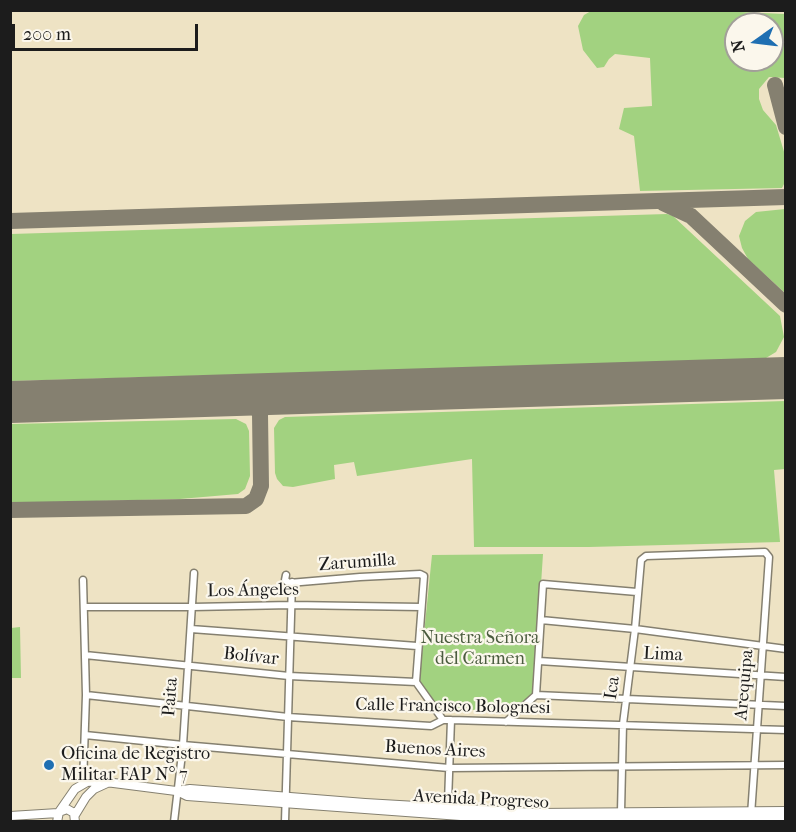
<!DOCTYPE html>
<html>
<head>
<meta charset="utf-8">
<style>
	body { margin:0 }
	#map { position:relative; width:796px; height:832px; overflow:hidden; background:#eee3c4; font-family:"IM FELL French Canon",serif }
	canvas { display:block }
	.frame { position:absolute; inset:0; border:12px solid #1c1c1c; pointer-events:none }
	.north { position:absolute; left:724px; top:12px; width:60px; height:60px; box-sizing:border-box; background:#fbf7ec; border:2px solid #a29f99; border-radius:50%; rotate:256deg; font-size:16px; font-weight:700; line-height:24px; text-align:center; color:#1c1c1c }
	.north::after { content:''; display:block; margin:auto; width:21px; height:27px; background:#1f6fb2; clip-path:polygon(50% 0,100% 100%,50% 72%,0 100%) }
	.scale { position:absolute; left:12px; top:24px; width:186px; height:27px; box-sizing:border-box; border:3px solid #1c1c1c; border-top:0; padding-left:8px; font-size:18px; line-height:21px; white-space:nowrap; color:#1c1c1c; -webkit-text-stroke:4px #fbf7ec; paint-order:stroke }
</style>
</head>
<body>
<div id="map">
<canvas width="796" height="832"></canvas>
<div class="frame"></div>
<div class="north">N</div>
<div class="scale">200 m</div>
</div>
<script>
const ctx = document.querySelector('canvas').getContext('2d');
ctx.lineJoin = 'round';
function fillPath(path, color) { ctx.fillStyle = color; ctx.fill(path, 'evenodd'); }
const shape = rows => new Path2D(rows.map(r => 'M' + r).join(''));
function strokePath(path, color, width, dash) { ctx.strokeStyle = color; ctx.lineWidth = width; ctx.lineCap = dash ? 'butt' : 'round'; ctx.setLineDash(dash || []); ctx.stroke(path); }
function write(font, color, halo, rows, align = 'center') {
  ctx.font = font + ' "IM FELL French Canon",serif'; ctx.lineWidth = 4.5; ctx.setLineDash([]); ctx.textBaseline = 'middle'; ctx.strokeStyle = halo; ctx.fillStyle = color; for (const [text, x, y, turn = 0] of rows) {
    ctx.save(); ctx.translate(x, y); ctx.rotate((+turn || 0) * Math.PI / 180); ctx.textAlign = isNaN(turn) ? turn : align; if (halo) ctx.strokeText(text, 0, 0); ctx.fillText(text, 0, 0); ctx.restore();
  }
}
fillPath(shape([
	[697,10,785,14,785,78,769,77,759,89,759,99,763,110,776,125,785,155,785,182,782,188,640,191,634,136,619,129,624,108,652,106,650,58,615,54,609,59,604,67,597,68,583,50,578,26,584,15,591,11],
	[736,24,772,24,772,60,736,60],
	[785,209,786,209,785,293,748,259,742,248,739,236,745,221,756,212],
	[667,214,673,216,780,316,784,337,776,352,766,358,756,360,11,381,11,234],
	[785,401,785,469,774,470,780,542,589,547,474,547,472,459,357,476,354,462,334,465,335,479,293,487,283,486,277,479,275,473,274,428,279,420,285,417],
	[236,419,246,424,249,431,250,476,245,489,238,494,180,499,11,503,11,424],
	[543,554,534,692,511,712,437,708,419,683,432,555],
	[20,627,21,678,11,678,11,628]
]), '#a2d280');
strokePath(shape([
	[775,85,786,127],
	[663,203,691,216,786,305],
	[10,221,786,197],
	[260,414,264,403,277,394],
	[10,510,246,506,256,499,261,486,260,414,255,404,247,395]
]), '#858070', 16);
strokePath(shape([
	[10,402,786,378]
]), '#858070', 42);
const minor = shape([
	[286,575,285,580,289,583,360,577,420,574,424,576,416,682,443,720],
	[84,607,193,607,291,605,421,607],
	[541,620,635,629,786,649],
	[191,629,417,646],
	[85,655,289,676,416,682],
	[539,661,786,677],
	[86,695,288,717,414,725,431,726,443,720,451,720,786,730],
	[536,695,786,706],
	[506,722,536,695,543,584,637,592],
	[85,735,183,745,449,768,786,765],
	[83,784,86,695,83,580],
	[451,809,448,802,451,720],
	[620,814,621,812,623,724,635,629,641,560,646,556,765,552,769,557,751,815],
	[174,822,183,745,194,573],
	[285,822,292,582]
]);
const major = shape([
	[177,791,187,796,488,818,786,818],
	[59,812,75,789,87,782,98,781,176,791,190,789,365,803,536,813,786,811],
	[75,815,86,797,94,789,107,783],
	[10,816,58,813],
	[57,822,59,812,67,809,74,813,75,822]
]);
strokePath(minor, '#858070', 9);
strokePath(major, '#858070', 10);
strokePath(minor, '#fff', 6);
strokePath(major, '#fff', 8);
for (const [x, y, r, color] of [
	[49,765,6,"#1f6fb2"]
]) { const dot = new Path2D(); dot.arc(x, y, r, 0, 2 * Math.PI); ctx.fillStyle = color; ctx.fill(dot); strokePath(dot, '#fbf7ec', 2); }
write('18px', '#1c1c1c', '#fbf7ec', [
	["Zarumilla",357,563,-4],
	["Los Ángeles",253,591,-1],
	["Lima",663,655,3],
	["Bolívar",251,657,6],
	["Arequipa",745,685,-85],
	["Ica",613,688,-82],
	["Paita",171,697,-86],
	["Calle Francisco Bolognesi",453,707,1],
	["Buenos Aires",435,750,3],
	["Avenida Progreso",481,800,3]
]);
write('18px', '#4b5c3f', '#fbf7ec', [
	["Nuestra Señora",480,639],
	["del Carmen",480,660]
]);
write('18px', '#1c1c1c', '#fbf7ec', [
	["Oficina de Registro",61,755],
	["Militar FAP N° 7",61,776]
], 'left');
</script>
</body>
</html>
